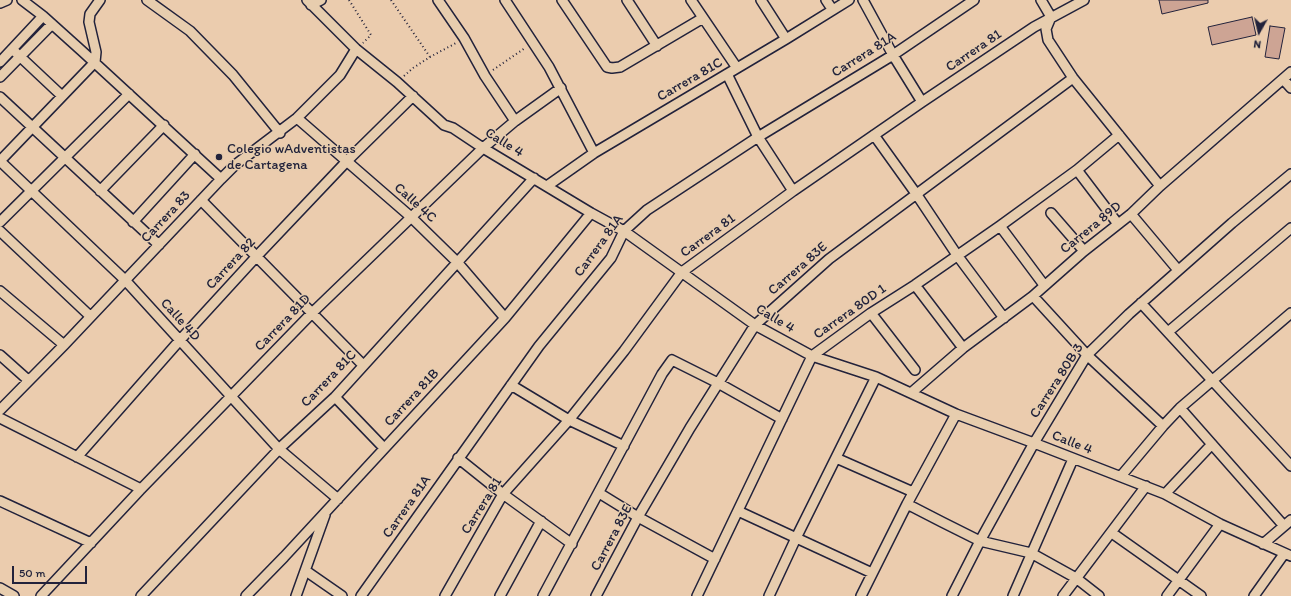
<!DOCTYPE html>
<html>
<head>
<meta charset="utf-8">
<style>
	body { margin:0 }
	#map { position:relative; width:1291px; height:596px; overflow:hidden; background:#ebccae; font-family:Itim,sans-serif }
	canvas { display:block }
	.north { position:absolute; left:1239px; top:12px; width:40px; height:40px; -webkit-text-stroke:3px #e7cdae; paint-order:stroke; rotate:188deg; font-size:11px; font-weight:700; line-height:16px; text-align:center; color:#22223b }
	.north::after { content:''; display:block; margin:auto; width:14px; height:18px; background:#22223b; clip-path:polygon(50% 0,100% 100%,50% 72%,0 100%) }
	.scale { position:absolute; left:12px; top:566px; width:75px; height:18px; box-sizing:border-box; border:2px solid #22223b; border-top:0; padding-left:5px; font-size:12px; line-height:14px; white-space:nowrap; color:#22223b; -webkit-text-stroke:3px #e7cdae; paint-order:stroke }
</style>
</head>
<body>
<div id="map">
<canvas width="1291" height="596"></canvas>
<div class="north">N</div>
<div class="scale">50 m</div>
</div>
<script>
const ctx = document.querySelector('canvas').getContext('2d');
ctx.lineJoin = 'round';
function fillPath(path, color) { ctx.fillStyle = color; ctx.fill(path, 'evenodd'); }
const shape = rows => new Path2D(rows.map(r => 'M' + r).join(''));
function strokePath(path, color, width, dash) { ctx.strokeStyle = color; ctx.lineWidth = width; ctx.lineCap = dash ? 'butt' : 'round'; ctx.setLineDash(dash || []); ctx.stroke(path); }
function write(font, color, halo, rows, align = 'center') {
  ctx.font = font + ' Itim,sans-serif'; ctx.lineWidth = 3; ctx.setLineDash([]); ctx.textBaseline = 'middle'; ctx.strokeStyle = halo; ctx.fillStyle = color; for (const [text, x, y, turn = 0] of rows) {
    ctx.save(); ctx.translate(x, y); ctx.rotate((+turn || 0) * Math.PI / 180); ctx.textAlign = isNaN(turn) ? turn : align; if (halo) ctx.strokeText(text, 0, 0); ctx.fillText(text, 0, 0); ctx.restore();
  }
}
const building = shape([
	[1159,0,1208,0,1208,3,1162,14,1159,0],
	[1252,17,1256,35,1212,45,1208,27,1252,17],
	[1270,26,1285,28,1279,59,1265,57,1270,26]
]);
fillPath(building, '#cda494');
strokePath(building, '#22223b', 1);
const minor = shape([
	[22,0,43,16,83,52,221,179],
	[147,0,190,31,233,75,280,133],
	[307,0,356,49,397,82,444,125,453,128,483,148,591,213,624,231,755,325,812,356,876,377,956,414,1034,443,1165,494,1220,524,1291,556],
	[438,0,464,38,485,76,515,121],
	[505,0,549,67,594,153],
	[562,0,607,67,612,68,620,67,703,18],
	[627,0,657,46],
	[691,0,737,68],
	[761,0,786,39],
	[826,0,832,9],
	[863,0,893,55,922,102],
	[1041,0,1051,17,1046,29,1048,40,1073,78,1160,186],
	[0,3,7,0],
	[311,5,321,0],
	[12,49,62,96],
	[0,62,43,16],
	[727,74,758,137,793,191],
	[0,77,52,24],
	[1283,79,1291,88],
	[0,97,159,245],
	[297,118,411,217,457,262,505,318],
	[874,135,917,195,957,255,1004,318],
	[0,161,125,280,279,449,338,499],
	[0,161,95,62,96,52,89,22,90,14,100,0],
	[1077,170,1118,224],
	[547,186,594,153,786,39,849,0],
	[100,191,164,125],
	[201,200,363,365],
	[1051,213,1084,251],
	[1131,214,1178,270],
	[0,222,129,94],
	[133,222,195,154],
	[1000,226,1044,285],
	[0,231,90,316],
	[915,285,963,348],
	[0,291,64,345],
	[1033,296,1087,355,1163,426],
	[1141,303,1291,466],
	[871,313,915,370],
	[1168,332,1291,228],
	[0,355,28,380],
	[511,385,569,420,624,446],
	[911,393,963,348,1033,296,1084,251,1131,214,1160,186,1291,72],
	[335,397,384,448],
	[1180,408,1284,526],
	[0,410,64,345,221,179,235,165,297,118,340,75,356,49],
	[0,418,141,489],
	[77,457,180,340,256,257,347,161,413,96],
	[458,458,503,494,572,544],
	[836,458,913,492],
	[1121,476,1163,426,1180,408,1291,313],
	[599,493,638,517,715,559],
	[1165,494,1212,444],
	[0,501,91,543],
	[907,504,942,522,980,541,1031,553,1076,578,1099,596],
	[738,511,872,573],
	[1112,533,1201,596],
	[1263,544,1291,520],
	[306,571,342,596],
	[0,588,14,596],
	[41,596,141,489,312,313,483,148,515,121,561,88],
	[141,596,282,446,335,397,534,178],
	[246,596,284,557,505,318,591,213],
	[296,596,325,515],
	[361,596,539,346,611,258,624,231,647,210,758,137,893,55,974,0],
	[445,596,503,494,569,420,624,351,682,272,793,191,922,102,1034,27,1084,0],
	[500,596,541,521],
	[543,596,662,374,672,360,718,383,782,419],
	[596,596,638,517,690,428,755,325,829,259,1073,78],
	[697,596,812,356,871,313,915,285,1000,226,1077,170,1119,135],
	[769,596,796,538,876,377],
	[861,596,907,504,956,414],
	[952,596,980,541,1034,443,1087,355,1129,314,1232,223,1291,174],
	[1013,596,1073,459],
	[1063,596,1146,486],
	[1167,596,1220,524],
	[1254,596,1284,554]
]);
strokePath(minor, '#22223b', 12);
strokePath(shape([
	[349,0,371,35,363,43],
	[391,0,430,57],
	[493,70,525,48],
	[404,76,413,68,430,57,456,43]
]), '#22223b', 2, [1, 3]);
strokePath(minor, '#e7cdae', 9);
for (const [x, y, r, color] of [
	[219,157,4,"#22223b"]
]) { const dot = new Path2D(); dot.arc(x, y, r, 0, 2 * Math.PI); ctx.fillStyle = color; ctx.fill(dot); strokePath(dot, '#e7cdae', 1.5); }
write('14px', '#22223b', '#e7cdae', [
	["Carrera 81",974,51,-34],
	["Carrera 81A",864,55,-32],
	["Carrera 81C",690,80,-30],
	["Calle 4",504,143,32],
	["Calle 4C",415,203,42],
	["Carrera 83",166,217,-47],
	["Carrera 89D",1091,228,-39],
	["Carrera 81",708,236,-36],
	["Carrera 81A",599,246,-54],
	["Carrera 82",231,264,-47],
	["Carrera 83E",798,269,-41],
	["Carrera 80D 1",850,312,-35],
	["Calle 4",775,319,31],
	["Calle 4D",180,320,48],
	["Carrera 81D",283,323,-46],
	["Carrera 81C",329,379,-46],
	["Carrera 80B 3",1057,381,-57],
	["Carrera 81B",412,398,-47],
	["Calle 4",1072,443,22],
	["Carrera 81",482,506,-58],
	["Carrera 81A",407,507,-55],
	["Carrera 83E",612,538,-62]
]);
write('14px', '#22223b', '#e7cdae', [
	["Colegio wAdventistas",227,149],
	["de Cartagena",227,165]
], 'left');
</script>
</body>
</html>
